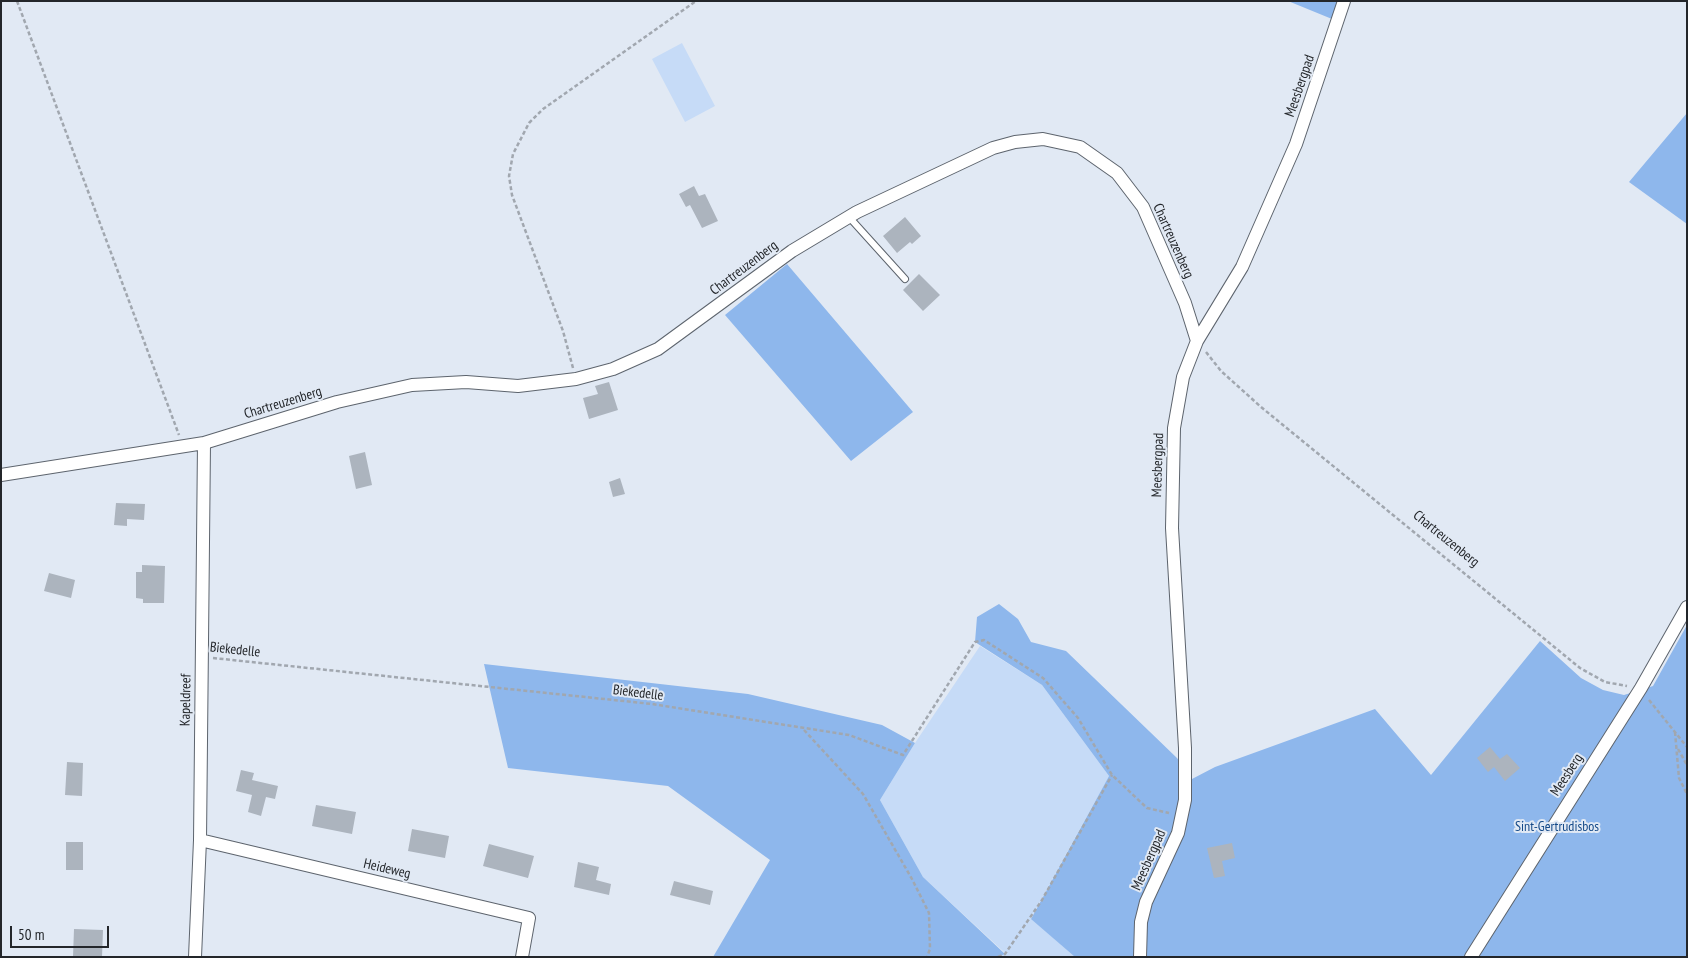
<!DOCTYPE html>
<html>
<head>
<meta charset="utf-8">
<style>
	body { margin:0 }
	#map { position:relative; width:1688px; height:958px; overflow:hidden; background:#e1e9f4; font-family:"PT Sans Narrow",sans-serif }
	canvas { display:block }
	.frame { position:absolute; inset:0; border:2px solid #23262a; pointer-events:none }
	.scale { position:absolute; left:10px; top:926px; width:99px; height:22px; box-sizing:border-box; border:2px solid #23262a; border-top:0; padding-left:6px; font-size:15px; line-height:18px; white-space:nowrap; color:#23262a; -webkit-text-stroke:4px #e1e9f4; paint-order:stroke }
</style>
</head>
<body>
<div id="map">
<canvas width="1688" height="958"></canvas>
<div class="frame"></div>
<div class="scale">50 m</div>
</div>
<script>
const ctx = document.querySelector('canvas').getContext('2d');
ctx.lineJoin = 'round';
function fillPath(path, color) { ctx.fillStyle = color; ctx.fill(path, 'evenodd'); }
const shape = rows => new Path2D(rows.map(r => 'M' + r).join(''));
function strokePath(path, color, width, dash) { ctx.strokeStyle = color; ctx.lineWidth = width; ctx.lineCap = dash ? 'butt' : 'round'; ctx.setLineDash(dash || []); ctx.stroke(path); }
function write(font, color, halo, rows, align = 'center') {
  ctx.font = font + ' "PT Sans Narrow",sans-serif'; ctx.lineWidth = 4; ctx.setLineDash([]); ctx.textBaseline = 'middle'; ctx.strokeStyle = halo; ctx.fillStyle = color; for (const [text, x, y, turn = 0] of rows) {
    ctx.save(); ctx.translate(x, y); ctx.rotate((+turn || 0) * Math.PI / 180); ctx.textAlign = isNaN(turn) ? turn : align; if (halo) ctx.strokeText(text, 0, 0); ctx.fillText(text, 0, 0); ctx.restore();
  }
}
fillPath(shape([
	[682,43,715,106,685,122,652,59],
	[980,646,1042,685,1109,776,1031,918,1075,957,998,957,1005,953,923,877,880,800,915,743]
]), '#c6dbf7');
fillPath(shape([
	[1288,1,1343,1,1332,19],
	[1687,113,1687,224,1629,182],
	[787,264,913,412,851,461,725,315],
	[999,604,1018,619,1031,642,1066,651,1177,758,1192,779,1215,767,1375,709,1431,775,1540,641,1581,678,1603,690,1624,695,1653,686,1687,625,1687,957,1075,957,1031,919,1109,776,1042,685,975,642,977,617],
	[484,664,748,694,882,725,915,743,880,800,923,877,1005,954,998,957,713,957,770,860,668,786,508,768]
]), '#8eb7ec');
fillPath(shape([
	[694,186,699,196,705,194,718,221,702,228,690,205,686,207,679,194],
	[905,217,921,236,912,244,910,242,897,253,883,236],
	[919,274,940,295,923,311,903,290],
	[609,382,618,410,589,419,583,398,598,394,595,386],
	[365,452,372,485,356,489,349,456],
	[620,478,625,494,613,497,609,482],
	[116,503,145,504,144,520,127,519,127,526,114,525],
	[142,565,165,566,164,603,143,603,143,599,136,598,136,572,142,572],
	[49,573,75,580,71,598,44,591],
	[1490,747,1500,759,1507,754,1520,768,1505,781,1494,767,1488,772,1477,758],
	[67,762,83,763,82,796,65,795],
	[241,770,254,773,252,780,278,786,275,799,266,797,261,816,248,812,252,795,236,791],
	[316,805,356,812,352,834,312,826],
	[412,829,449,836,445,858,408,851],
	[66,842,83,842,83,870,66,870],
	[1232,843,1235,858,1222,861,1225,876,1214,878,1207,848],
	[489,844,534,856,528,878,483,866],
	[578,862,599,867,596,880,611,884,609,895,574,887],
	[674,881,713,891,710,905,670,895],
	[74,929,103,930,102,957,73,957]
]), '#acb4be');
const lane = shape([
	[849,217,905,279]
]);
const street = shape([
	[1,475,204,443,337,402,412,385,466,382,518,386,576,379,613,369,658,349,792,251,857,212,993,148,1015,142,1043,139,1080,147,1117,173,1143,207,1185,303,1197,341],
	[200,840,529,918,522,957],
	[195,957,200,840,204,443],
	[1140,957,1141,922,1146,902,1178,833,1185,800,1185,748,1172,528,1174,428,1183,377,1197,341,1242,267,1296,144,1344,1],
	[1471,957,1641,688,1687,607]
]);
strokePath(lane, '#5d646d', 8);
strokePath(street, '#5d646d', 14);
strokePath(shape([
	[17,1,179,435],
	[1206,352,1221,371,1261,407,1580,668,1605,682,1627,686],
	[573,368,563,331,512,195,509,176,513,154,529,123,543,109,696,1],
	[213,658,652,704,849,735,903,755,975,642,984,640,1043,678,1078,718,1112,775,1147,808,1169,813],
	[1649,700,1687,747],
	[804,730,863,794,912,879,929,913,930,949,927,957],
	[1675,732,1679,778,1687,794],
	[1678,749,1687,765],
	[998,957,1005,954,1042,900,1112,775]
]), '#a1a7af', 2.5, [4, 2.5]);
strokePath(lane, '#fff', 6);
strokePath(street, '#fff', 12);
write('14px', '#23262a', '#e1e9f4', [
	["Meesbergpad",1300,86,-71],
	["Chartreuzenberg",1173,241,66],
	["Chartreuzenberg",744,268,-37],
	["Chartreuzenberg",283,403,-17],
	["Meesbergpad",1158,465,-88],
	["Chartreuzenberg",1446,539,39],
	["Biekedelle",235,650,6],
	["Biekedelle",638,693,7],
	["Kapeldreef",186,700,-89],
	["Meesberg",1567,775,-57],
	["Meesbergpad",1149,860,-66],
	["Heideweg",387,869,13]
]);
write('14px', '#144988', '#e1e9f4', [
	["Sint-Gertrudisbos",1557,827]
]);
</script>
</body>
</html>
